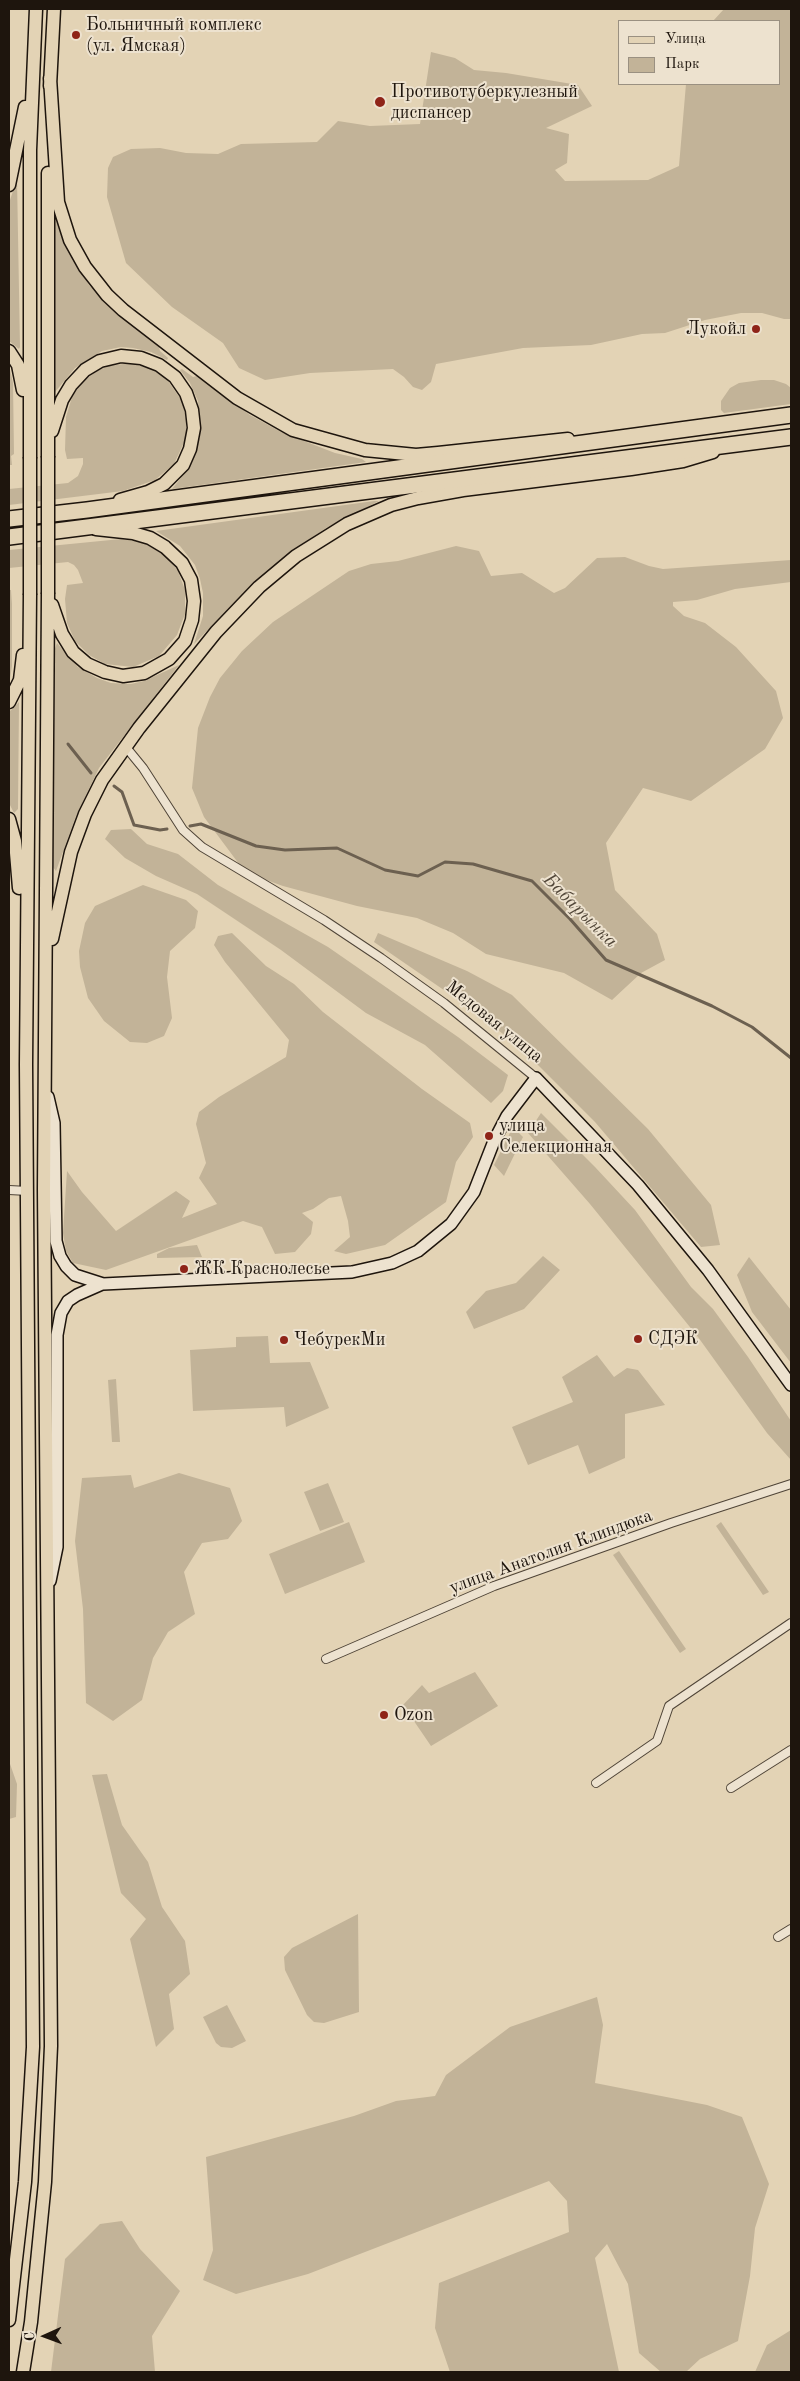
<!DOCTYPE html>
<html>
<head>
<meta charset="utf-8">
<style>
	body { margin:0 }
	#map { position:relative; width:800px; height:2381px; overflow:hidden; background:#e3d3b5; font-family:"Old Standard TT",serif }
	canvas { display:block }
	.frame { position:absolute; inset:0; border:10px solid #1e150d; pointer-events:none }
	.legend { position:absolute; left:618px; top:20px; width:162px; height:65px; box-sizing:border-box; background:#ede2cf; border:1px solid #9a9081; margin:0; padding:6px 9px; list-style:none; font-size:15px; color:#1e150d }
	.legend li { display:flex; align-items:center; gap:10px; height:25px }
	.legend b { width:25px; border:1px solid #9a9081 }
	.north { position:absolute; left:20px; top:2311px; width:50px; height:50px; -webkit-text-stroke:4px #ede2cf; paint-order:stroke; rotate:268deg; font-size:14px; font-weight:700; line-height:20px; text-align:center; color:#1e150d }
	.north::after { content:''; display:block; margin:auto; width:18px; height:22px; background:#1e150d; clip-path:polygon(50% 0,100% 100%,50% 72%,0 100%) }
</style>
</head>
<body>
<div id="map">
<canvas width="800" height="2381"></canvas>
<div class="frame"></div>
<ul class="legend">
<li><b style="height:6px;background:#e3d3b5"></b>Улица</li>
<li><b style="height:14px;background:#c2b398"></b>Парк</li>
</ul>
<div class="north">С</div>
</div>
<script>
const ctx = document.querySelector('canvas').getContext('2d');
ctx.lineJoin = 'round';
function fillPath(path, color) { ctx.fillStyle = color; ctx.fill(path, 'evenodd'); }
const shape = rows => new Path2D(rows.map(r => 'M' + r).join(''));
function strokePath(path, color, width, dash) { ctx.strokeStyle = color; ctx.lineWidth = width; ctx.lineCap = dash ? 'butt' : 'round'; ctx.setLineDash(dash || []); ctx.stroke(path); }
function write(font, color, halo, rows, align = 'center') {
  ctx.font = font + ' "Old Standard TT",serif'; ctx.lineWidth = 4; ctx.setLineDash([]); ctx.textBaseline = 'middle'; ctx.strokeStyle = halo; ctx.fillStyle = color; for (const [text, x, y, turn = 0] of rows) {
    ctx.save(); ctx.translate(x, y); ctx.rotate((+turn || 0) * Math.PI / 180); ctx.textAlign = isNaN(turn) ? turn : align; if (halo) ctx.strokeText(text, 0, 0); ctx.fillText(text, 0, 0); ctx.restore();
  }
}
fillPath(shape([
	[724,9,791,9,791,319,784,319,762,313,741,313,705,320,665,333,642,334,591,345,523,348,436,364,431,382,422,390,413,387,404,377,393,369,310,373,265,380,239,368,223,343,172,307,126,263,107,197,108,168,113,157,131,149,160,148,186,153,218,154,241,144,317,142,338,121,370,126,420,124,431,52,455,58,474,70,506,73,578,85,592,106,546,128,569,134,567,163,555,170,565,181,648,180,679,166,686,84,779,84,779,21,713,21],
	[17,179,20,347,19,349,9,341,9,203],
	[53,212,70,253,89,285,117,313,159,347,160,351,168,358,167,360,151,352,133,348,121,347,102,351,75,368,55,392],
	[130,363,149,368,166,378,182,401,186,418,186,438,174,464,155,480,123,491,9,505,9,489,68,483,78,476,83,464,83,458,67,459,65,450,66,417,72,397,83,381,99,370,109,366],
	[9,365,13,383,14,454,11,456,12,465,9,465],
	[182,369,193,377,197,376,250,415,281,432,335,453,362,459,366,462,172,489,189,468,200,437,198,401,190,383,180,370],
	[761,380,774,380,786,384,791,388,791,404,724,413,721,410,721,401,730,388,739,383],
	[374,501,379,501,326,528,292,551,247,590,194,644,203,616,203,593,200,579,195,565,180,546,156,531],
	[121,539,142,542,166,556,178,571,185,590,185,614,177,635,159,656,133,667,105,664,89,655,75,641,67,623,65,599,67,585,83,583,78,570,74,565,68,562,9,568,9,550],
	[456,546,479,551,491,576,522,573,554,593,565,588,597,558,625,557,649,566,663,569,791,560,791,582,735,589,697,600,673,602,673,606,684,616,705,623,736,647,776,691,783,718,765,749,691,801,643,788,606,843,615,890,657,934,665,960,641,973,612,1000,564,973,486,954,453,933,417,918,357,906,283,886,258,877,239,864,204,817,192,788,198,728,210,697,220,678,242,651,273,622,349,571,371,564,398,561],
	[9,590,11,590,12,604,12,666,9,686],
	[57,643,78,667,97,678,111,683,131,684,144,681,179,665,99,768,76,816,56,871,53,867,54,651],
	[19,702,18,809,14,813,9,803,9,712],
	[131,829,147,844,178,854,218,885,328,947,458,1037,508,1075,503,1091,491,1103,425,1045,366,1013,281,950,197,894,156,876,125,858,105,839,111,830],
	[143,885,186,900,198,911,195,928,170,951,167,977,172,1018,164,1036,147,1043,130,1042,104,1021,88,998,80,967,79,951,85,923,95,906],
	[232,933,266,966,294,984,323,1012,422,1089,470,1123,473,1137,456,1162,446,1202,385,1245,346,1254,334,1251,350,1237,348,1221,341,1196,329,1198,313,1209,302,1213,313,1222,311,1234,295,1252,275,1254,262,1227,243,1221,106,1270,73,1263,66,1251,63,1233,67,1171,82,1192,116,1231,176,1191,190,1201,182,1218,217,1204,199,1178,206,1163,196,1124,199,1112,219,1097,286,1057,289,1040,225,962,214,945,218,936],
	[378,933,467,971,512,995,648,1129,711,1205,720,1245,701,1247,595,1122,519,1046,454,997,374,942],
	[541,1113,595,1167,635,1210,691,1287,713,1309,748,1357,791,1421,791,1460,767,1433,698,1337,590,1204,528,1133],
	[513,1127,523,1137,504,1176,494,1165],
	[197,1245,202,1257,157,1258,157,1254,169,1248],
	[543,1256,560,1270,524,1309,474,1329,466,1312,486,1291,516,1283],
	[749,1257,791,1310,791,1363,752,1312,737,1275],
	[268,1336,270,1363,310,1362,329,1408,286,1427,284,1407,193,1411,190,1350,236,1347,236,1337],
	[597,1355,614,1377,627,1368,638,1370,665,1405,625,1414,625,1458,589,1474,578,1445,528,1465,512,1427,573,1402,562,1377],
	[116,1379,120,1442,112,1442,108,1380],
	[179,1473,230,1488,242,1521,228,1539,202,1543,184,1572,195,1614,168,1632,153,1658,142,1700,113,1721,86,1703,83,1609,75,1541,82,1478,131,1475,134,1488],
	[328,1483,344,1522,320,1531,304,1492],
	[349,1522,365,1562,285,1594,269,1554],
	[721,1522,769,1592,763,1595,716,1526],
	[619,1551,686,1649,680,1653,613,1555],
	[475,1672,498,1706,431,1746,403,1705,422,1685,429,1693],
	[9,1761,17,1784,16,1817,9,1819],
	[107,1774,122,1825,148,1862,162,1907,185,1941,190,1974,169,1994,174,2029,156,2047,130,1939,146,1919,121,1893,92,1775],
	[358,1914,359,2012,324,2023,314,2022,307,2015,285,1970,284,1957,292,1948],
	[597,1997,603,2025,595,2083,707,2105,742,2117,769,2184,755,2228,750,2276,738,2341,700,2359,686,2372,661,2372,639,2353,628,2284,607,2244,595,2258,619,2372,450,2372,435,2328,439,2283,569,2232,567,2201,549,2181,308,2274,236,2294,203,2280,213,2250,206,2157,354,2116,396,2101,435,2096,446,2075,510,2027],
	[227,2005,246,2041,232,2048,221,2047,216,2043,203,2017],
	[122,2221,140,2249,180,2291,152,2336,155,2372,51,2372,65,2259,100,2224],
	[791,2330,791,2372,755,2372,767,2345]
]), '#c2b398');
strokePath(shape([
	[68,744,91,773],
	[114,786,122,792,134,825,160,830,167,829],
	[190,826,201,824,256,846,285,850,337,848,385,870,418,876,445,862,473,864,532,881,570,919,606,960,712,1006,752,1027,791,1058]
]), '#6c6050', 3);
const street = shape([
	[125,746,143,768,183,830,202,847,324,920,381,958,444,1003,536,1078],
	[9,1190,28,1191],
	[326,1659,494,1586,671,1523,791,1484],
	[596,1783,657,1741,669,1706,791,1623],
	[731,1788,791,1750],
	[778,1937,791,1929]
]);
const secondary = shape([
	[48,1097,54,1123,56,1241,60,1256,66,1266,75,1275,103,1284,352,1272,392,1263,418,1251,451,1224,474,1192,494,1141,507,1116,536,1078,638,1185,708,1270,791,1385],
	[50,1581,57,1547,57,1335,61,1313,68,1301,77,1295,102,1284]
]);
const primary = shape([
	[50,78,58,202,70,240,85,267,107,295,123,310,237,398,293,430,365,450,416,455,438,453,568,439],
	[50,86,54,9],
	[48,173,48,456],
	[9,185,25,107],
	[9,351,18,365,23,390],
	[52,431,62,400,71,385,85,370,100,361,121,356,141,358,159,365,175,377,186,393,192,410,194,428,190,449,183,465,164,484,148,492,120,500],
	[30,457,30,150,36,9],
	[52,605,62,634,73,652,87,664,105,672,123,676,144,673,169,659,185,641,192,620,194,601,191,580,182,563,165,547,150,538,133,533,96,529],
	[9,702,20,680,23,655],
	[9,819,15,841,19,888],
	[52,939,71,852,85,814,102,780,139,728,216,632,259,587,296,556,347,524,391,505,418,498,463,490,631,469,683,461,713,452],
	[9,2320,25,2182,33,2047,26,1064,30,595],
	[23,2372,31,2322,45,2182,51,2046,44,1189,48,594]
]);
const highway = shape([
	[9,519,87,510,791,415],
	[9,537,791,437]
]);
strokePath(street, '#4f4437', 10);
strokePath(secondary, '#1e150d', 14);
strokePath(primary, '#1e150d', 15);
strokePath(highway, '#1e150d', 18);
strokePath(street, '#ede2cf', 8);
strokePath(secondary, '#ede2cf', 11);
strokePath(primary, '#e3d3b5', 12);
strokePath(highway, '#e3d3b5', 15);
const primaryBridge = shape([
	[48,456,48,594],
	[30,457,30,595]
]);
strokePath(primaryBridge, '#1e150d', 15, []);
strokePath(primaryBridge, '#e3d3b5', 12);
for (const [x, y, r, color] of [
	[76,35,5,"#8f2418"],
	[380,102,6,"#8f2418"],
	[756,329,5,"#8f2418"],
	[489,1136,5,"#8f2418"],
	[184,1269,5,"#8f2418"],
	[638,1339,5,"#8f2418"],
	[284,1340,5,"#8f2418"],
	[384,1715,5,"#8f2418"]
]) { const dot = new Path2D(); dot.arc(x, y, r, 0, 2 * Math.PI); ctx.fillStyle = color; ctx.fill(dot); strokePath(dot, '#ede2cf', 2); }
write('18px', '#1e150d', '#ede2cf', [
	["Больничный комплекс",86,25],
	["(ул. Ямская)",86,46],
	["Противотуберкулезный",391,92],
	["диспансер",391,113],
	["Лукойл",746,329,"right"],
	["улица",499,1126],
	["Селекционная",499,1147],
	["ЖК Краснолесье",194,1269],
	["СДЭК",648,1339],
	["ЧебурекМи",294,1340],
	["Ozon",394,1715]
], 'left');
write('18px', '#1e150d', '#ede2cf', [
	["Медовая улица",494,1022,39],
	["улица Анатолия Клиндюка",551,1552,-20]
]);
write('italic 19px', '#524739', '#ede2cf', [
	["Бабарынка",580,911,45]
]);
</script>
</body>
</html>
